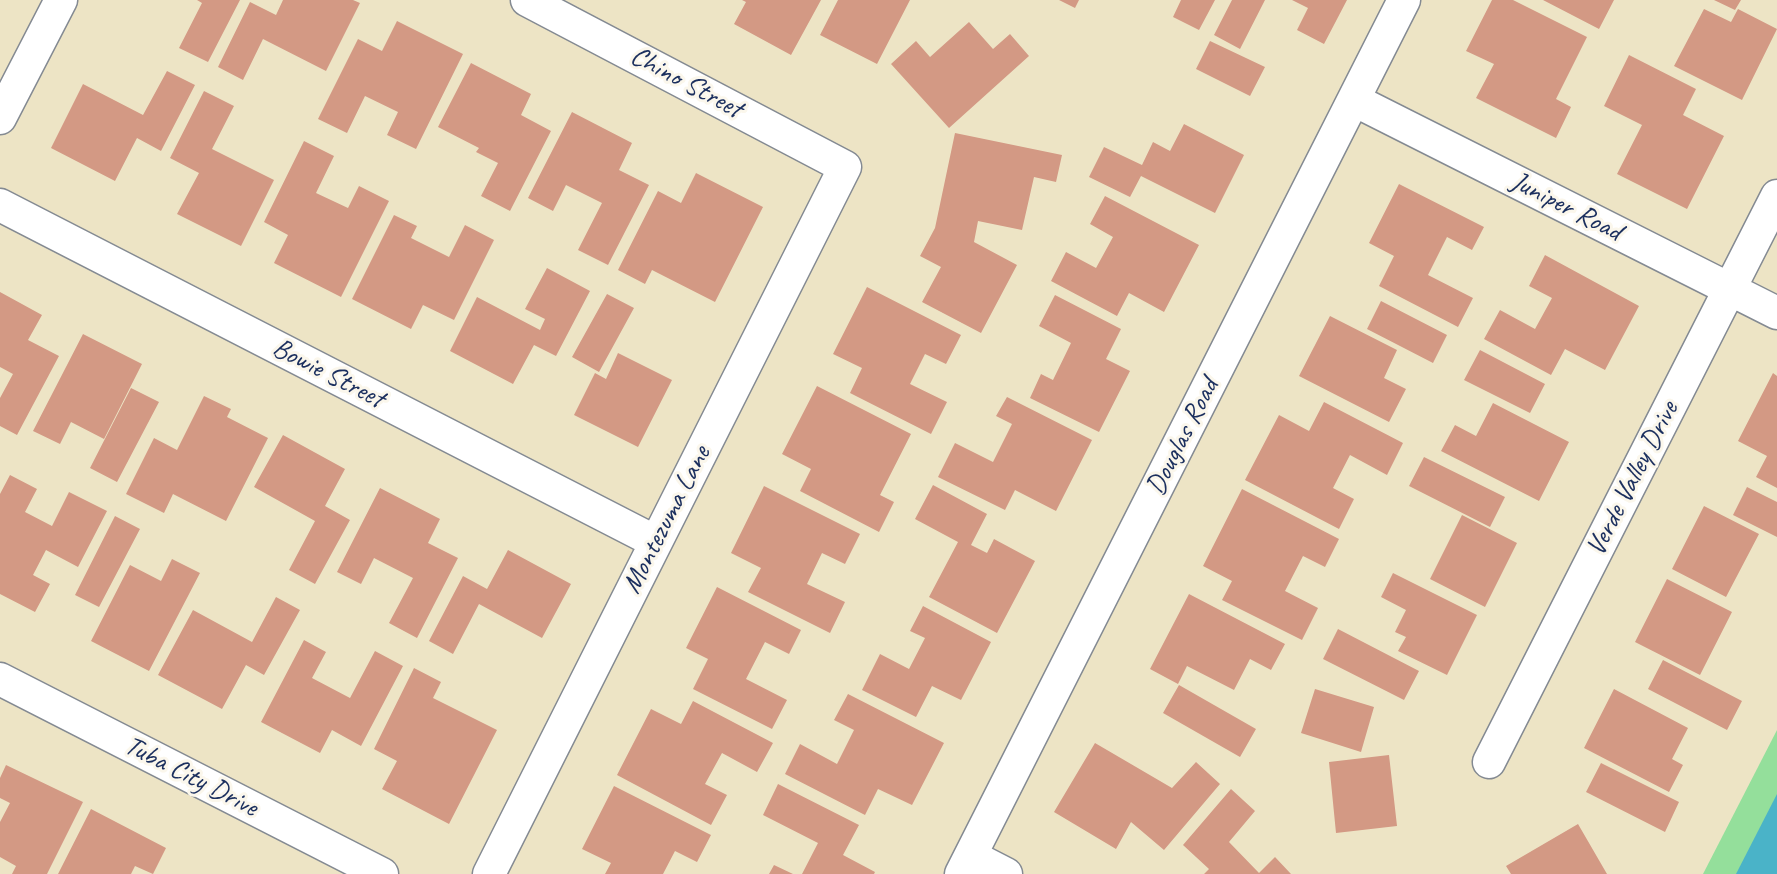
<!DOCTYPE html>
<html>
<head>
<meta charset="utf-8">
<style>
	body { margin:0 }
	canvas { display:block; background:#ede4c5 }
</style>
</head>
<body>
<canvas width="1777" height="874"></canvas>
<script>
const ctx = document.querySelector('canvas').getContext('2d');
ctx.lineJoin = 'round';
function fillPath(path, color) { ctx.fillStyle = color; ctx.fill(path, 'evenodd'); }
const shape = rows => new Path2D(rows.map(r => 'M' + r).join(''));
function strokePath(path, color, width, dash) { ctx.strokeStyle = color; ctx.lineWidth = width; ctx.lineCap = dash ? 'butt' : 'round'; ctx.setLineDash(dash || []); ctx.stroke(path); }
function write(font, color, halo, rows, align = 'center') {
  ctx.font = font + ' Caveat,sans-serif'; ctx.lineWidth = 6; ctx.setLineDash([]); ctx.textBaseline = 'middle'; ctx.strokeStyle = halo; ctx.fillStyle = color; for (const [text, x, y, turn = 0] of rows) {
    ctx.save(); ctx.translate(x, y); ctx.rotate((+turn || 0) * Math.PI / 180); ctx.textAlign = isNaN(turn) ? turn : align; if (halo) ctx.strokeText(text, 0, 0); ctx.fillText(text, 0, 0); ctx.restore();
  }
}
fillPath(shape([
	[1777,730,1777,874,1703,874]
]), '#94df9b');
fillPath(shape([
	[1777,794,1777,874,1736,874]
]), '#4ab3c8');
fillPath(shape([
	[197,0,240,0,208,62,179,48,202,3],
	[283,0,353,0,360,3,326,71,263,39,243,80,218,67,250,2,276,15],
	[742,0,821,0,791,55,734,24,746,2],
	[838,0,910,0,877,64,820,35],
	[1059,0,1079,0,1075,8],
	[1181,0,1215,0,1199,30,1173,17],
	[1232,0,1265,0,1240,49,1214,35],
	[1292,0,1347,0,1324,44,1297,30,1308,8],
	[1492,0,1513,0,1587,37,1556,99,1571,107,1556,138,1476,98,1494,64,1466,51],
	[1543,0,1614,0,1599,29],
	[1714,0,1741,0,1735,10],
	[1704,9,1731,22,1738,9,1777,29,1742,100,1674,66],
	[397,21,463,54,416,149,387,135,398,112,365,96,347,133,318,119,358,39,382,51],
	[969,22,993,49,1010,34,1029,56,949,128,891,64,916,41,930,57],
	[1210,41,1265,67,1250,96,1196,69],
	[1629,55,1696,89,1683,115,1724,136,1687,209,1617,174,1642,125,1604,106],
	[471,63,531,94,521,115,551,131,510,211,481,196,498,163,476,152,479,148,438,127],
	[167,71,195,85,161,151,137,138,115,181,51,148,83,84,143,115],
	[204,91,234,106,212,149,274,180,241,246,177,214,199,173,170,158],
	[572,112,632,143,619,170,649,185,608,265,578,250,602,203,566,185,553,211,528,198],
	[1184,124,1244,155,1215,213,1141,176,1130,197,1089,177,1104,147,1142,165,1153,142,1170,151],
	[955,133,1062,155,1056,182,1034,177,1022,230,978,221,974,242,1017,265,981,333,922,302,941,267,920,256,935,228],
	[304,141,334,156,316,193,348,208,359,186,389,201,341,297,274,263,288,235,264,222],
	[696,173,763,207,715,302,652,270,645,284,618,270,658,191,681,203],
	[1399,184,1484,227,1472,250,1447,237,1428,275,1473,298,1458,327,1379,286,1394,256,1369,243],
	[1105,196,1199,245,1164,312,1129,293,1117,316,1051,281,1066,252,1096,268,1113,237,1090,224],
	[394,215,417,226,411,238,449,257,465,225,494,240,454,320,423,305,411,329,352,299],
	[1545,255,1639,306,1605,370,1565,349,1551,375,1484,339,1500,310,1535,329,1552,298,1529,286],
	[547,268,590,291,556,356,534,345,513,384,450,351,477,297,540,330,545,319,525,309],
	[867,287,961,335,946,364,925,354,910,384,947,402,931,434,850,393,862,368,833,354],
	[0,292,42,315,28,340,59,356,17,435,0,426,0,398,13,374,0,367],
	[607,294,634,308,599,372,572,357],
	[1055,295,1121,329,1106,359,1130,371,1099,432,1030,398,1041,374,1053,380,1071,343,1039,326],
	[1381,301,1447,335,1433,363,1367,329],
	[1330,316,1397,350,1384,378,1406,389,1389,422,1299,376],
	[83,334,142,364,104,439,71,422,60,444,33,431],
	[1480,350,1545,384,1530,413,1464,380],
	[618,353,672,380,638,447,574,415,595,373,606,379],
	[1773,373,1777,376,1777,488,1756,477,1767,456,1738,441],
	[817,386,911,434,880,495,894,502,879,532,800,491,811,469,782,454],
	[131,388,159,402,117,482,90,468],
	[204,396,231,409,227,417,268,438,226,521,173,494,164,513,126,494,154,438,177,450],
	[1007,397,1092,440,1056,511,1015,490,1005,510,938,477,955,443,993,462,1012,424,996,416],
	[1324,402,1403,443,1387,475,1350,455,1333,488,1354,499,1339,529,1245,480,1279,415,1309,431],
	[1493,403,1569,442,1539,501,1441,451,1455,425,1476,436],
	[283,435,345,469,325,506,350,520,315,584,289,570,315,521,254,487],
	[1424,457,1505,497,1490,527,1409,486],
	[10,475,37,489,25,512,52,526,69,492,107,511,78,567,46,550,33,575,50,584,35,612,0,594,0,494],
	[933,485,987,514,971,545,987,553,994,539,1035,561,997,633,929,597,958,542,915,519],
	[764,486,860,534,845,564,822,553,807,584,845,602,830,633,748,592,761,568,731,553],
	[1747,487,1777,502,1777,537,1733,515],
	[380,488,440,519,428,543,458,558,417,638,389,623,413,578,374,558,361,584,337,572],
	[1242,489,1339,539,1325,567,1303,556,1285,591,1318,608,1302,640,1222,600,1232,581,1203,566],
	[1704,506,1759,534,1726,597,1672,569],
	[1462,515,1517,543,1485,607,1430,579],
	[115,516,140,529,99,607,75,595],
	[508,550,571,584,542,638,479,604,453,654,429,641,463,576,487,589],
	[172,559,200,573,149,671,91,641,130,565,161,581],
	[1393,573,1477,615,1447,675,1398,651,1406,637,1395,632,1406,610,1381,597],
	[1667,579,1732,612,1700,675,1635,642],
	[717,587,801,630,789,654,765,642,746,679,787,700,772,729,693,689,708,659,686,648],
	[1189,594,1285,644,1271,670,1250,659,1234,690,1187,666,1178,684,1150,669],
	[276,597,300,610,264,675,246,665,222,709,158,675,193,610,252,642],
	[923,606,991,642,961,700,932,686,916,717,862,690,880,654,909,669,925,638,910,631],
	[1338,629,1419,671,1404,700,1323,659],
	[304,640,326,652,312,678,350,698,375,651,403,666,361,746,332,730,320,753,261,722],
	[1663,660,1742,701,1727,730,1648,689],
	[414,668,441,682,433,698,497,730,449,824,382,789,397,761,374,749],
	[1179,685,1256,729,1240,757,1163,713],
	[1315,689,1374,707,1361,752,1301,733],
	[1614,689,1688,728,1672,759,1683,765,1669,792,1584,748],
	[848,694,944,743,912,805,878,789,865,815,785,774,800,744,837,764,854,730,834,720],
	[693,701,773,743,757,772,722,753,705,784,727,795,711,825,617,775,651,709,681,724],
	[1095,743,1172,788,1196,762,1220,784,1164,850,1131,822,1116,849,1054,812],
	[1389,755,1397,826,1336,833,1329,762],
	[1601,763,1679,802,1665,832,1586,792],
	[6,765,83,802,47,874,12,874,16,866,0,857,0,822,10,803,0,798,0,778],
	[778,784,859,825,843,855,875,872,874,874,802,874,818,843,763,815],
	[614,786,711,835,697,862,675,851,663,874,605,874,611,863,582,849],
	[1231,789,1255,811,1229,842,1259,873,1275,857,1291,874,1204,874,1209,869,1183,845],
	[91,809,166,848,153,874,135,866,131,874,58,874],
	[1578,824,1607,874,1511,874,1506,866],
	[774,865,793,874,769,874]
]), '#d39984');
const minor = shape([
	[1354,100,1777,313],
	[0,118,61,0],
	[0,205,656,542],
	[0,679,382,874],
	[1489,762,1777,196],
	[971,856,1006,874],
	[489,874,845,167,527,0],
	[961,874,1404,0]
]);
strokePath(minor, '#848a92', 35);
strokePath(minor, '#fff', 32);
write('28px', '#1b2f5e', '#fbf7ec', [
	["Chino Street",686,83,28],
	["Juniper Road",1566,207,27],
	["Bowie Street",328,374,27],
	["Douglas Road",1183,437,-63],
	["Verde Valley Drive",1633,479,-63],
	["Montezuma Lane",667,520,-63],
	["Tuba City Drive",191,777,27]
]);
</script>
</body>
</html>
